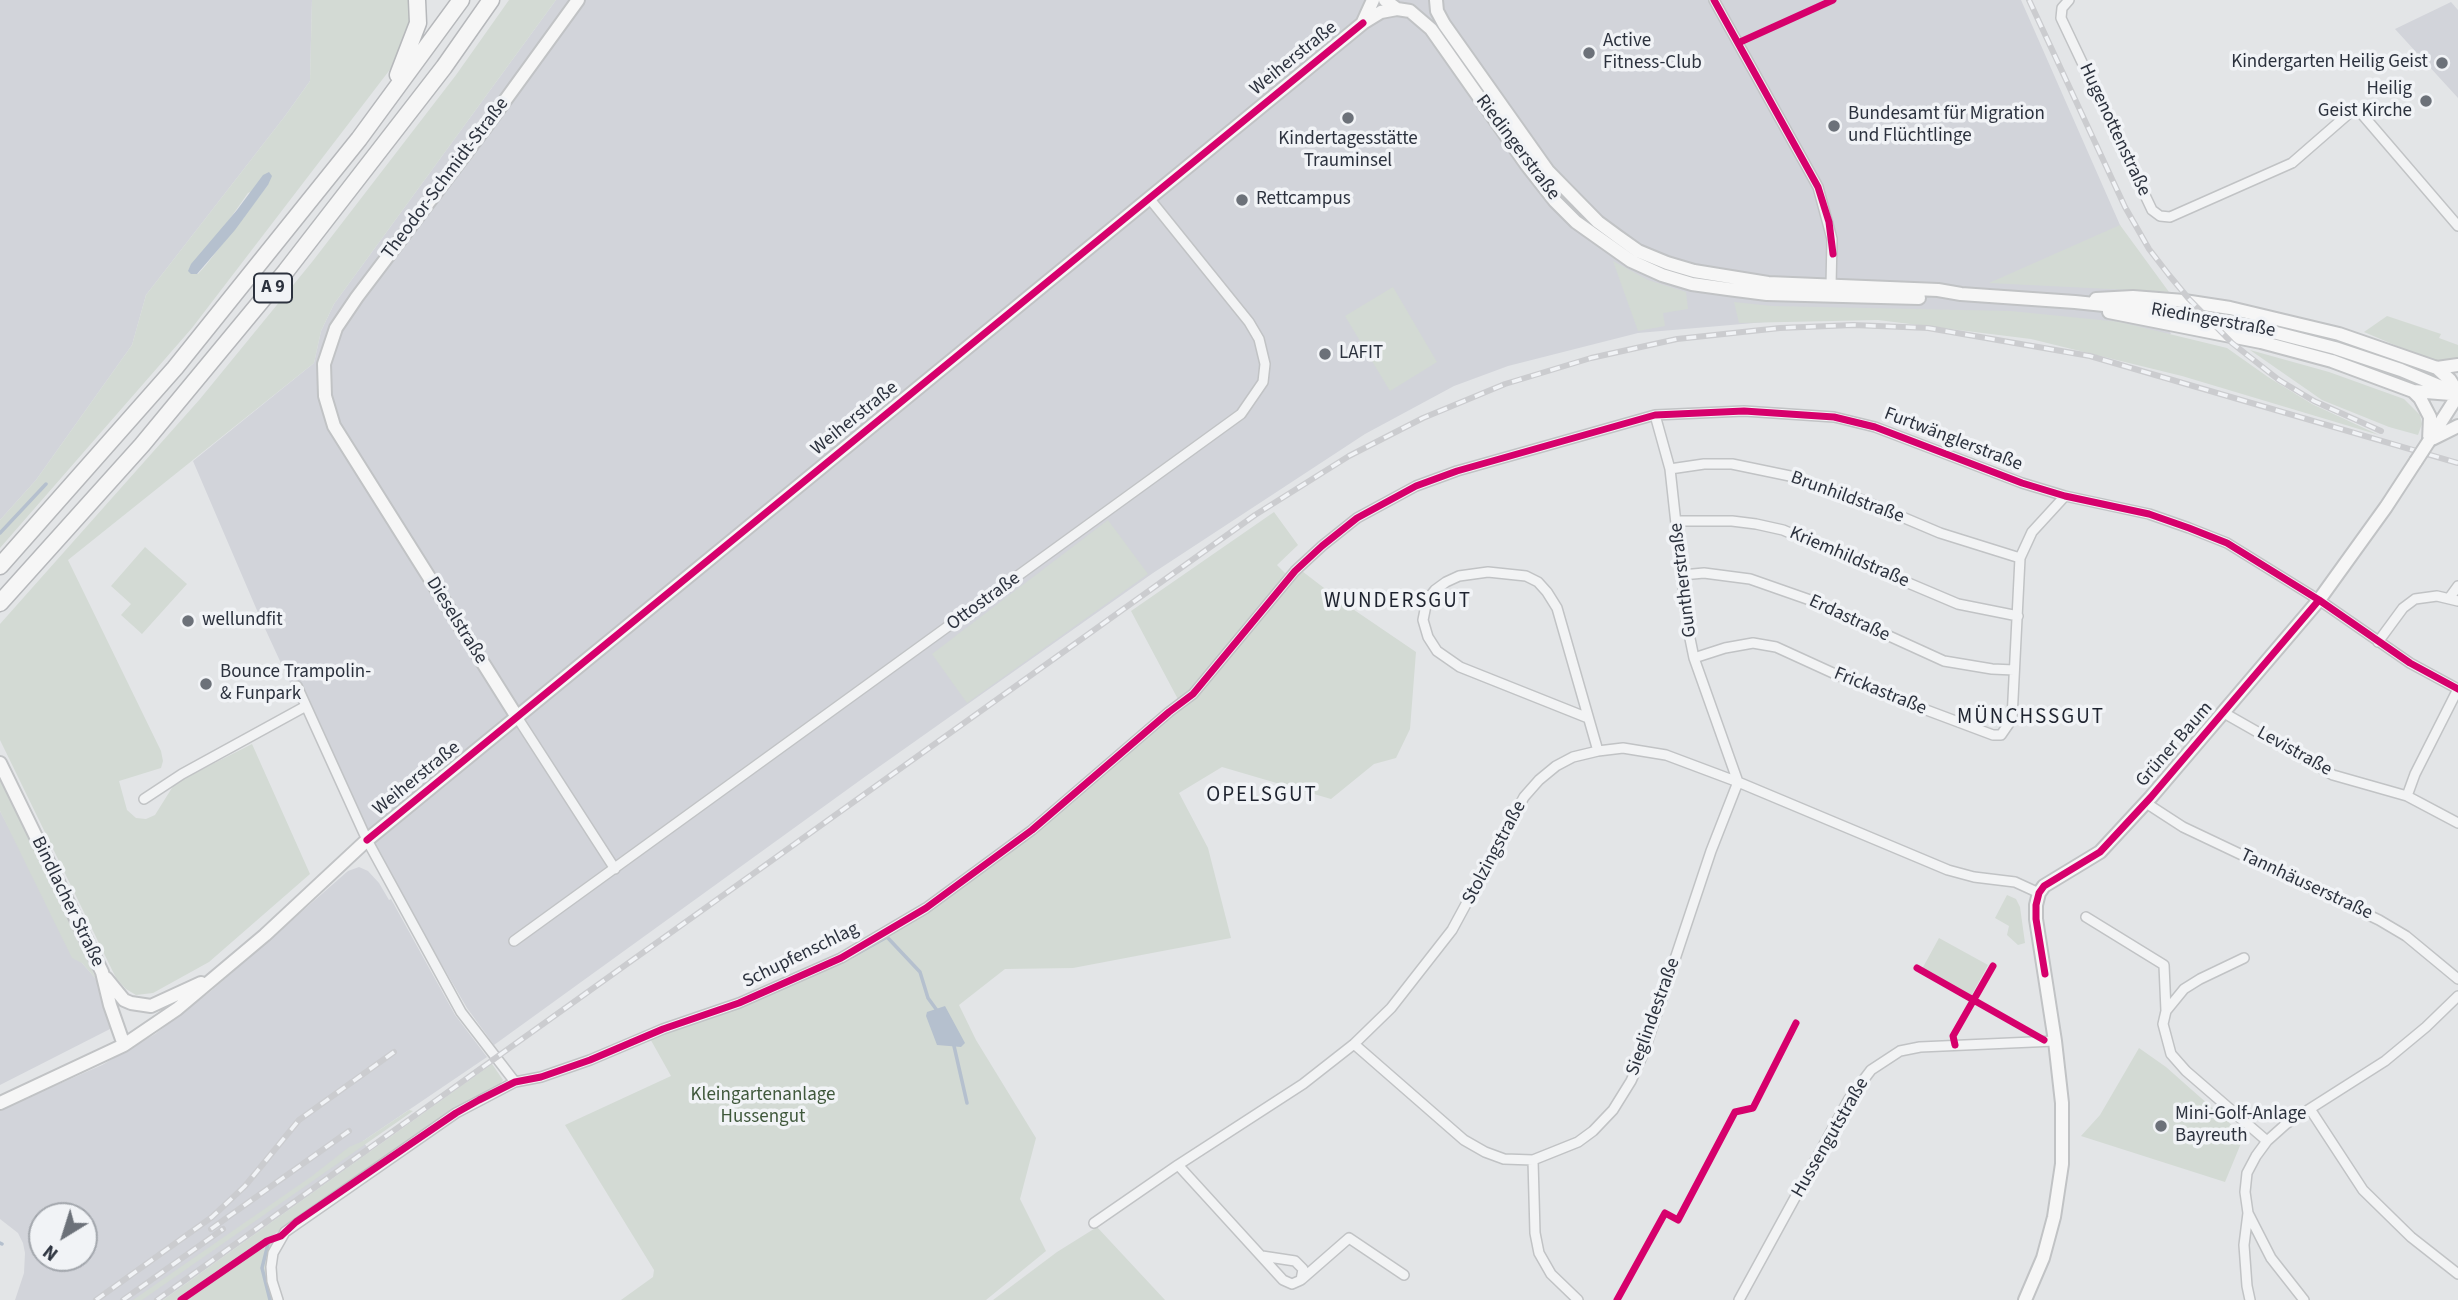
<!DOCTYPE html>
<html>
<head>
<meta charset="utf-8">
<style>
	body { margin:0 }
	#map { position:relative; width:2458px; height:1300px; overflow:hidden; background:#e3e5e7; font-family:"Source Sans 3",sans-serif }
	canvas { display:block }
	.north { position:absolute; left:28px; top:1202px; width:70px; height:70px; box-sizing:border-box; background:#f1f3f6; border:2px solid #a2a6ac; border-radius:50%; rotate:218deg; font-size:19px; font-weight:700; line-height:28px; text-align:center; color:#2c323e }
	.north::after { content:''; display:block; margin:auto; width:24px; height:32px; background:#6c7179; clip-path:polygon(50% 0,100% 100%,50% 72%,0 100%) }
</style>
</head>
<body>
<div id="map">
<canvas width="2458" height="1300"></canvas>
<div class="north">N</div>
</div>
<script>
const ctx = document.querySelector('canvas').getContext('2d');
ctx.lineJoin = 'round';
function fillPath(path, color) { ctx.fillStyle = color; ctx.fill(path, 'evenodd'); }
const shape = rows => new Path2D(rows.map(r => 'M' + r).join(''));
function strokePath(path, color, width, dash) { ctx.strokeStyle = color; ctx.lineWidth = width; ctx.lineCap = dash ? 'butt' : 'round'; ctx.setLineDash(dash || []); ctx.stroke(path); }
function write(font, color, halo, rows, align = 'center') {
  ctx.font = font + ' "Source Sans 3",sans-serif'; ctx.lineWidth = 7; ctx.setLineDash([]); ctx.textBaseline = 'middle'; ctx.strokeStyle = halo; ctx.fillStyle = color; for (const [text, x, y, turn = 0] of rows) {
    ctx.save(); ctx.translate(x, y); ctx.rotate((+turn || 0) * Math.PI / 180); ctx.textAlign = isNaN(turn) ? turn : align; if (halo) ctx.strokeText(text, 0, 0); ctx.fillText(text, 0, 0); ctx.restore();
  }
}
fillPath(shape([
	[0,0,312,0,310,81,285,116,146,295,132,345,36,480,0,520],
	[556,0,2021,0,2120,225,2171,334,1858,314,1638,333,1508,366,1454,386,1365,434,1153,573,866,776,494,1045,467,1008,393,881,303,711,262,622,193,461,314,363,321,331,334,304],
	[2451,2,2458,10,2458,98,2395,29],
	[0,811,82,963,96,979,110,1019,110,1029,0,1085],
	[359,867,368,871,379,883,389,900,391,899,455,1015,487,1057,363,1141,370,1152,163,1300,15,1300,24,1273,25,1253,23,1243,18,1233,0,1219,0,1110,102,1065,155,1034,211,991,348,871],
	[42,1216,84,1216,84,1258,42,1258]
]), '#d2d4da');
fillPath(shape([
	[312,0,409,0,410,28,395,63,192,328,0,548,0,520,36,480,132,345,146,295,285,116,310,81],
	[268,185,206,265,198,274,191,274,248,193],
	[509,0,556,0,334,304,321,331,314,363,68,560,161,751,163,761,161,768,119,781,127,810,136,818,146,819,155,815,175,783,252,744,310,874,209,962,153,993,136,995,126,989,116,978,0,740,0,624,200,399,312,262,456,75],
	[2120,225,2169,292,1989,283],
	[1613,261,1648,280,1686,292,1688,309,1663,313,1665,326,1638,331],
	[1393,287,1437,362,1390,391,1345,316],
	[1734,302,1772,306,2011,311,2120,322,2227,348,2268,377,2312,404,2379,435,2182,376,2031,339,1878,320,1739,323],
	[2387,316,2441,334,2439,338,2458,345,2458,359,2448,363,2437,363,2364,332],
	[2250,350,2329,372,2404,399,2420,415,2422,424,2418,435,2389,427,2322,400],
	[1274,512,1298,545,1277,565,1289,577,1298,568,1341,601,1416,652,1410,729,1396,758,1374,764,1331,799,1222,767,1179,793,1208,848,1231,938,1073,968,1005,969,959,1005,976,1040,1036,1138,1020,1199,1046,1251,986,1300,621,1300,653,1277,654,1270,565,1125,671,1076,648,1035,841,958,926,908,1032,830,1180,703,1131,611],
	[1108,520,1148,574,967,703,932,654],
	[145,547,187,584,142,634,121,615,131,604,111,586],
	[0,777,73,926,96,979,82,963,72,958,0,811],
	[2007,895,2016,899,2020,907,2025,943,2018,945,2007,935,2009,926,1995,918],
	[1939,938,1988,965,1971,996,1922,969],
	[2139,1048,2166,1067,2244,1136,2225,1182,2081,1136,2100,1115],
	[492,1064,503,1080,500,1084,454,1110,179,1300,163,1300],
	[409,1110,413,1111,142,1300,133,1300,312,1176,349,1147,363,1141],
	[1097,1227,1165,1300,993,1300,1057,1252],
	[272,1243,270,1252,274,1300,184,1300,223,1272]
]), '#d3dad4');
fillPath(shape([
	[269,172,272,176,268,185,235,230,197,274,191,274,188,271,191,264,237,210,263,175],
	[945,1006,965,1043,961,1047,937,1045,926,1016,927,1012]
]), '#b5c0ce');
strokePath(shape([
	[0,533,46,484],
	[853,956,887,937,920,972,928,998,936,1009],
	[954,1046,967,1103],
	[0,1243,2,1244],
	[268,1244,262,1268,270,1300]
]), '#b5c0ce', 3.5);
const street = shape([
	[1714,0,1818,187,1832,239,1831,286],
	[2069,0,2062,8,2061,18,2152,210,2160,216,2170,217,2292,163,2354,109,2361,113,2458,226],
	[1655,415,1670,469,1687,624,1694,658,1738,782],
	[1670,469,1704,464,1732,464,1790,476,1862,500,1940,533,2020,558],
	[1677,521,1732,521,1756,524,1783,530,1958,604,2018,616],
	[1682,575,1704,573,1750,579,1810,600,1944,661,1992,669,2014,670],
	[2450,597,2458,586],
	[2378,642,2403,608,2415,599,2437,596,2458,601],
	[1694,658,1725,648,1753,643,1776,647,1857,684,1993,735,2001,735,2012,719,2020,558,2032,532,2065,496],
	[297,686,367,840,461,1012,515,1082],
	[2224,713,2333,775,2407,796,2458,823],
	[517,717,615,869],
	[1588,718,1460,667,1437,651,1428,637,1423,620,1427,600,1435,590,1446,582,1459,576,1488,572,1526,576,1538,582,1547,592,1557,608,1598,751],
	[2407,796,2415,774,2458,689],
	[144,799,182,774,306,706],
	[2146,803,2183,827,2379,920,2406,936,2458,979],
	[2086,917,2164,965,2166,1011],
	[514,941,1241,414,1263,382,1265,364,1259,339,1249,322,1149,198],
	[2244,958,2200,979,2184,989,2166,1011,2163,1024,2171,1054,2186,1071,2267,1141],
	[1354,1044,1464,1140,1485,1152,1504,1159,1533,1160,1578,1142,1593,1131,1613,1110,1631,1081,1644,1052,1711,851,1738,782],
	[2310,1109,2363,1190,2411,1237,2458,1274],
	[1533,1160,1535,1233,1539,1253,1551,1274,1578,1300],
	[1178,1165,1283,1280,1292,1284,1301,1280,1303,1269,1295,1261,1262,1256],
	[2248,1213,2244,1245,2247,1286,2250,1300],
	[1094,1223,1178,1165,1303,1084,1354,1044,1391,1008,1452,930,1524,797,1539,780,1556,766,1573,757,1598,751,1623,748,1666,755,1738,782,1948,870,1974,877,2015,882,2039,893],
	[1302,1279,1349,1238,1404,1275],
	[278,1300,272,1281,271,1267,273,1253,285,1232,456,1113,515,1082,541,1077,590,1060,663,1029,739,1003,841,958,926,908,1032,830,1169,712,1193,694,1295,571,1322,546,1357,518,1416,486,1457,471,1655,415,1744,411,1834,417,1875,427,2022,483,2065,496,2149,514,2189,528,2227,543,2319,600,2410,663,2458,689],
	[1739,1300,1849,1099,1871,1070,1900,1051,1920,1047,2055,1041],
	[2304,1300,2271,1258,2248,1213,2245,1192,2247,1173,2256,1156,2267,1141,2286,1124,2385,1061,2426,1027,2458,996]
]);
const secondary = shape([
	[1385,0,1397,9,1410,11,1431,29,1526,164,1555,201,1576,222,1631,261,1662,275,1692,284,1728,289,1767,294,1919,298],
	[1436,0,1437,11,1444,24,1548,171,1598,222,1617,236,1638,251,1667,263,1694,271,1768,283,1938,290,1961,294,2075,302,2171,312,2265,330,2335,348,2401,370,2458,394],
	[1363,22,1373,0],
	[2096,299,2133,297,2184,301,2230,308,2339,334,2437,368,2450,380,2458,393],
	[2109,312,2261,342,2332,361,2413,391,2451,394],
	[2437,368,2458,365],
	[2413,391,2420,398,2430,417,2429,441],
	[2430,439,2458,395],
	[2432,439,2458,426],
	[517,717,334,426,325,396,324,364,336,328,357,297,488,124,578,0],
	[0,763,102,972,110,1005,124,1045],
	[106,978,124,1000,131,1003,151,1006,201,983],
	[0,1103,124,1045,177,1009,265,935,367,840,1363,23,1381,12,1397,9],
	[2025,1300,2043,1258,2054,1217,2062,1164,2062,1103,2055,1041,2036,919,2036,905,2039,893,2044,886,2100,852,2151,797,2319,600,2386,507,2416,461]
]);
const highway = shape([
	[398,75,418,23,417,0],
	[0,566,175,368,359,139,461,0],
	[0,603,142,445,286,271,444,67,491,0]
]);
strokePath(street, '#c1c3c5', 12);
strokePath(secondary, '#c1c3c5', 16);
strokePath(highway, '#b6b8bb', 19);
strokePath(street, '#f2f3f4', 9);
strokePath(secondary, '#f6f6f6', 12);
strokePath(highway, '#f6f6f6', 16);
const rail = shape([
	[2029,0,2125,207,2149,249,2169,275,2189,299,2232,343,2279,380,2314,401,2381,431],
	[211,1229,349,1131],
	[96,1300,212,1217,245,1186,299,1120,394,1052],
	[123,1300,223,1229],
	[157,1300,1255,515,1349,456,1423,418,1505,384,1591,358,1677,339,1780,328,1853,325,1928,328,2090,356,2458,463]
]);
strokePath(rail, '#cbcccf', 6);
strokePath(rail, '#f1f3f6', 3.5, [10]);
const secondaryBridge = shape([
	[2416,461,2429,441]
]);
strokePath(secondaryBridge, '#c1c3c5', 16, []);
strokePath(secondaryBridge, '#f6f6f6', 12);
strokePath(shape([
	[1714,0,1818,187,1829,222,1833,254],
	[1738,43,1833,0],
	[367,840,1363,23],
	[1917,968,2044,1040],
	[2045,974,2036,919,2036,905,2039,893,2044,886,2100,852,2151,797,2319,600],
	[1955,1045,1953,1036,1993,966],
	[181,1300,267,1241,281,1236,296,1222,456,1113,479,1100,515,1082,541,1077,590,1060,663,1029,739,1003,841,958,926,908,1032,830,1169,712,1193,694,1295,571,1322,546,1357,518,1416,486,1457,471,1655,415,1744,411,1834,417,1875,427,2022,483,2065,496,2149,514,2189,528,2227,543,2319,600,2410,663,2458,689],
	[1617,1300,1665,1213,1678,1220,1735,1112,1753,1108,1796,1023]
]), '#d6006c', 7);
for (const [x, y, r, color] of [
	[1589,53,7,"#6c7179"],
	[2442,63,7,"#6c7179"],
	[2426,101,7,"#6c7179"],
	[1348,118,7,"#6c7179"],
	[1834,126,7,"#6c7179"],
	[1242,200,7,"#6c7179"],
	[1325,354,7,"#6c7179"],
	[188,621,7,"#6c7179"],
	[206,684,7,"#6c7179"],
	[2161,1126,7,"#6c7179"]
]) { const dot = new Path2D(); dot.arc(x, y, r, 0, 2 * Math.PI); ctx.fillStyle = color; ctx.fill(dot); strokePath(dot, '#f1f3f6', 2.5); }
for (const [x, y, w] of [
	[273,288,38]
]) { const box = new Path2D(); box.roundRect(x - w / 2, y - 14.5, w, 29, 5); ctx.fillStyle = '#f1f3f6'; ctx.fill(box); strokePath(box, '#2c323e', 2); }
write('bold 18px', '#2c323e', null, [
	["A 9",273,288]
]);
write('19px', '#2c323e', '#f1f3f6', [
	["Active",1603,42],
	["Fitness-Club",1603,64],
	["Kindergarten Heilig Geist",2428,63,"right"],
	["Heilig",2412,90,"right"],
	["Geist Kirche",2412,112,"right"],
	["Bundesamt für Migration",1848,115],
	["und Flüchtlinge",1848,137],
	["Kindertagesstätte",1348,140,"center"],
	["Trauminsel",1348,162,"center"],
	["Rettcampus",1256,200],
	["LAFIT",1339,354],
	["wellundfit",202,621],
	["Bounce Trampolin-",220,673],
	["& Funpark",220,695],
	["Mini-Golf-Anlage",2175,1115],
	["Bayreuth",2175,1137]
], 'left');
write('19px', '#2c323e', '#f1f3f6', [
	["Weiherstraße",1294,59,-39],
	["Hugenottenstraße",2114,130,65],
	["Riedingerstraße",1517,148,53],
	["Theodor-Schmidt-Straße",446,179,-53],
	["Riedingerstraße",2213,321,10],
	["Weiherstraße",855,419,-39],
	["Furtwänglerstraße",1953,440,21],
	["Brunhildstraße",1847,498,20],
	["Kriemhildstraße",1849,558,23],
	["Guntherstraße",1684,580,-97],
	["Ottostraße",984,602,-36],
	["Erdastraße",1849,619,25],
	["Dieselstraße",456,621,58],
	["Frickastraße",1880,692,22],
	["Grüner Baum",2175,745,-49],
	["Levistraße",2294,752,29],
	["Weiherstraße",417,779,-39],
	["Stolzingstraße",1495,853,-62],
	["Tannhäuserstraße",2306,885,25],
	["Bindlacher Straße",67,902,64],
	["Schupfenschlag",801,956,-26],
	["Sieglindestraße",1654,1017,-70],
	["Hussengutstraße",1831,1138,-60]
]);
write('19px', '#3f583b', '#f1f3f6', [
	["Kleingartenanlage",763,1096],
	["Hussengut",763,1118]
]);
ctx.letterSpacing = '2px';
write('21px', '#1e232f', '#f1f3f6', [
	["WUNDERSGUT",1398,602],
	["MÜNCHSSGUT",2031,718],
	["OPELSGUT",1262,796]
]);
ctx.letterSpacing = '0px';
</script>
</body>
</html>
